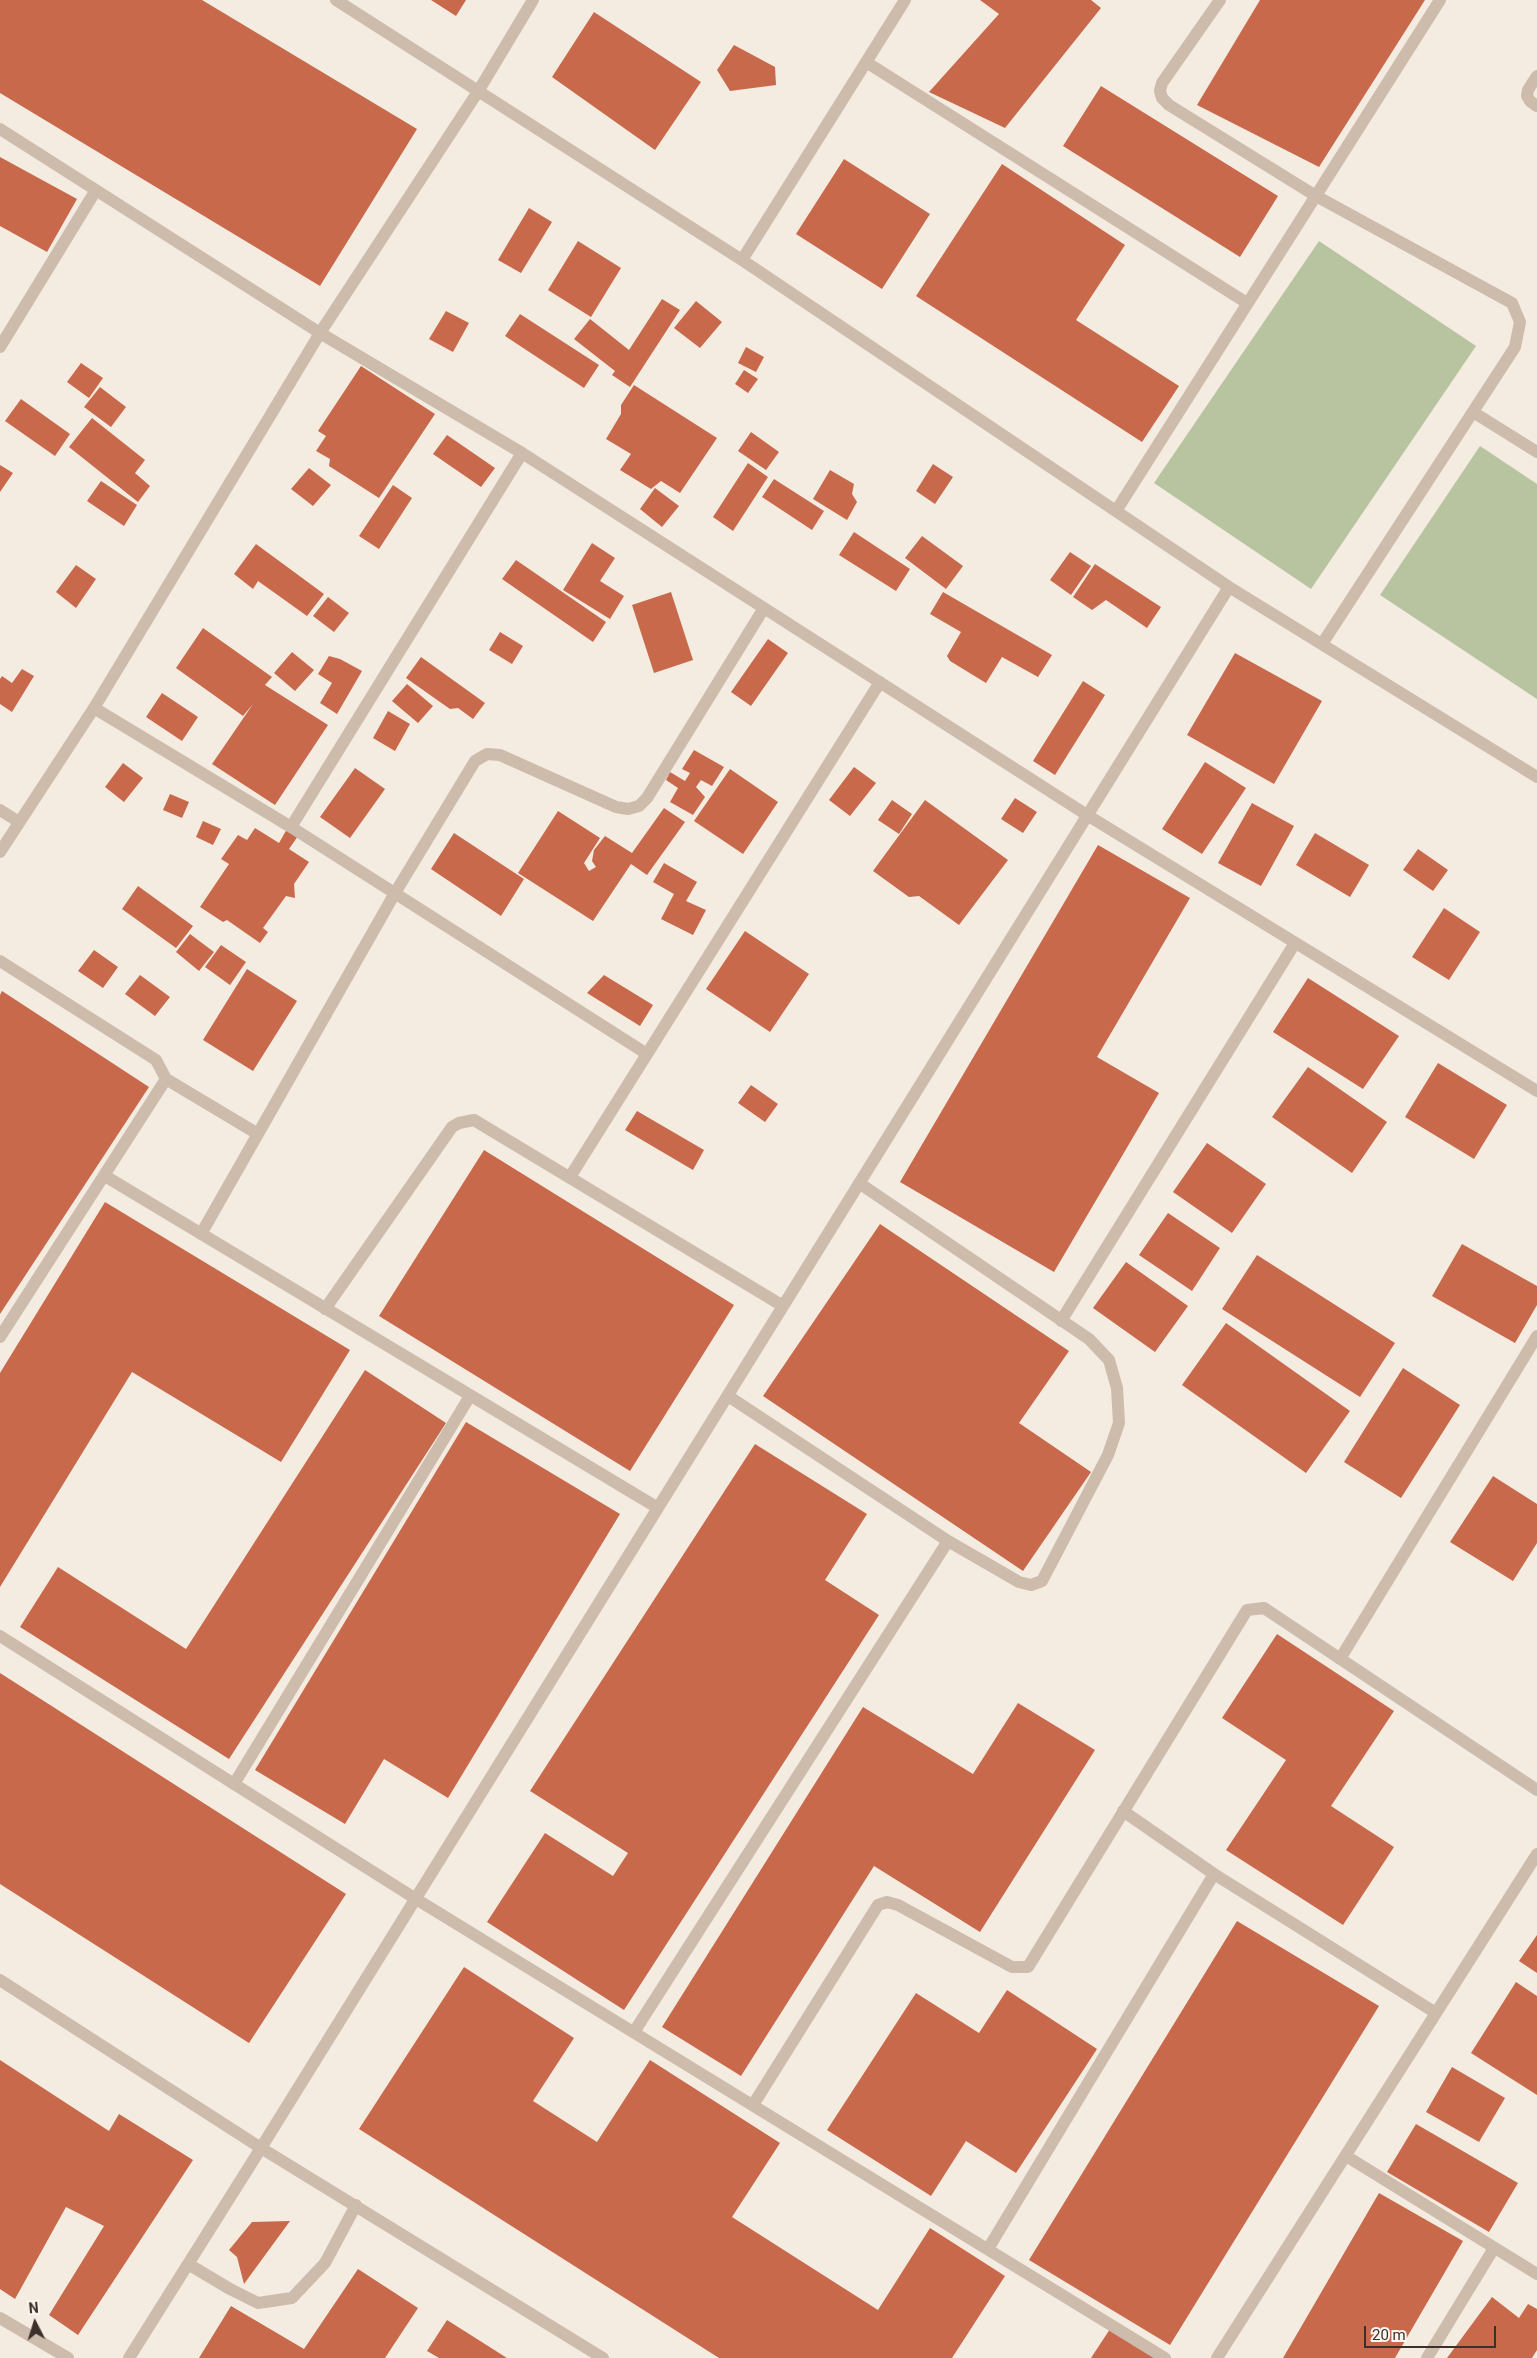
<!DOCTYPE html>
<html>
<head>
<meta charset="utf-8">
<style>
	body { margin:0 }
	#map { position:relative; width:1537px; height:2358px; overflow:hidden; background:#f4ebe1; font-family:Roboto,sans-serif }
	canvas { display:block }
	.north { position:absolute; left:10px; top:2298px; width:50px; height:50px; -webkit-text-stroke:4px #fbf5ee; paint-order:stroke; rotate:355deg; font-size:14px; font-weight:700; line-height:20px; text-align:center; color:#3b302b }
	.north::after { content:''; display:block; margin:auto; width:18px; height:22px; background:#3b302b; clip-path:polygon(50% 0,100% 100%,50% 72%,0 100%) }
	.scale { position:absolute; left:1364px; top:2326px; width:132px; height:22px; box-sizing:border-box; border:2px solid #3b302b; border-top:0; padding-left:6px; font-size:15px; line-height:18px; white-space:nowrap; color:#3b302b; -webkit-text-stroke:4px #fbf5ee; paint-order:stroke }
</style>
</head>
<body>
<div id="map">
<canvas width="1537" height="2358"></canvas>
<div class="north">N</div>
<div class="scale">20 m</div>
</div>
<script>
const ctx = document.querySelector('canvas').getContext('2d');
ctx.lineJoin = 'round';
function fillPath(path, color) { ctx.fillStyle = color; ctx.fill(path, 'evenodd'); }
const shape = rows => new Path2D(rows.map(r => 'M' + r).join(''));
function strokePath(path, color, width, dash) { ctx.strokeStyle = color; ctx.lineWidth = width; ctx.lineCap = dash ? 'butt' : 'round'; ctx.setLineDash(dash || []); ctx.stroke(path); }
fillPath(shape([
	[1319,241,1476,346,1311,589,1154,483],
	[1480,446,1537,484,1537,699,1380,595]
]), '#b8c4a0');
fillPath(shape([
	[0,0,202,0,417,129,320,286,0,93],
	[431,0,466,0,456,16],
	[980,0,1091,0,1101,8,1005,128,929,92,999,14],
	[1260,0,1425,0,1319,167,1197,105],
	[594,12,701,82,655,150,552,77],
	[734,45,775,67,776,85,730,91,717,70],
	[1101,86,1278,196,1240,257,1063,146],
	[0,157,77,199,47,252,0,226],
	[844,159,930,214,882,289,796,234],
	[1002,164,1125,245,1076,320,1179,386,1142,442,916,296],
	[529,208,552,222,521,273,498,260],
	[578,241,621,268,591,317,548,290],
	[662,299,680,310,630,387,612,375,615,371,574,339,590,319,629,350],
	[696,301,722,322,700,348,674,328],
	[446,311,469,323,453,352,429,339],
	[520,314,599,365,584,388,505,336],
	[746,347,764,357,756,372,738,363],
	[81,363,103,378,89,398,67,382],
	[361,366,435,414,379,498,329,466,330,459,316,451,326,436,318,431],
	[744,370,758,379,748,393,735,384],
	[634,385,717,438,680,493,661,481,651,489,620,470,631,454,606,439,621,414,621,405],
	[100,387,126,407,111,427,84,407],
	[21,399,70,434,55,456,5,421],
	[92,418,145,460,135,473,150,486,138,502,69,447],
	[751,432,779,452,766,470,738,451],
	[447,435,495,468,481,487,433,454],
	[748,463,768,477,733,531,713,517],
	[933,464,953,477,935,504,916,491],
	[0,465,13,473,0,492],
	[309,468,331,485,313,506,291,489],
	[830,470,854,484,852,494,857,502,847,520,813,499],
	[774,479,824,511,812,530,762,497],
	[101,481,137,505,124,526,87,501],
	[393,485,412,498,379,549,359,536],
	[655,488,679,506,662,527,640,509],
	[854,532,910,569,896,591,839,555],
	[922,536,963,566,946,589,905,558],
	[592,543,615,558,600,581,624,596,610,619,563,590],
	[256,544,324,594,307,616,258,581,253,589,234,574],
	[1070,552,1091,566,1071,595,1050,580],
	[516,560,606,622,593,642,502,579],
	[1095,564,1161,607,1147,628,1106,600,1092,610,1073,597],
	[76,565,96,579,76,608,56,592],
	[671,592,693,660,654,673,632,605],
	[943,592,1052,655,1038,677,1002,657,986,683,950,661,947,656,961,632,930,614],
	[328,597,349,613,334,632,313,616],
	[203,628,272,677,265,685,328,725,275,805,212,764,253,704,243,716,176,668],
	[500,632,523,646,512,664,489,650],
	[768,639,788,653,751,706,731,692],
	[292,652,314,670,295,691,274,673],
	[1235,653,1322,701,1274,784,1187,735],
	[329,656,340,659,362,671,337,714,320,703,332,683,318,674],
	[421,657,485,703,473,719,458,708,450,709,406,678],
	[22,669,34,676,12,712,0,704,0,679,2,676,12,683],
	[1083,681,1105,695,1055,775,1033,761],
	[407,684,433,706,418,723,392,701],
	[162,693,198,717,182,741,146,717],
	[388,711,410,724,395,751,373,738],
	[694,750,724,767,712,786,701,780,696,787,705,797,693,815,670,802,678,788,666,780,670,772,685,781,690,773,682,769],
	[1205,762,1246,788,1202,854,1162,829],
	[123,763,143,778,124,802,105,787],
	[854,767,876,783,850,816,829,800],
	[355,768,385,789,350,838,320,817],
	[730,769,778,802,743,854,694,821],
	[170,794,189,802,182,818,163,810],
	[1015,798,1037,812,1023,833,1001,819],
	[892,800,912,814,899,834,878,820],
	[925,800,1008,860,959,925,919,896,909,897,873,871],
	[1252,803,1294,826,1261,886,1218,863],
	[664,808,685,822,647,875,631,864,593,921,518,873,558,811,600,838,584,863,589,871,596,867,592,861,594,850,605,836,632,853],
	[203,821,221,829,213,845,196,837],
	[255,828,279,843,287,829,298,836,289,849,309,862,294,884,295,898,286,896,263,928,268,932,260,943,227,920,223,922,200,907,229,864,221,859,238,835,247,840],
	[454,833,524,879,501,916,431,869],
	[1315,833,1369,865,1350,897,1296,865],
	[1098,845,1190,898,1097,1057,1159,1093,1054,1272,900,1182],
	[1418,849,1448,870,1433,891,1403,870],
	[664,863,697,882,686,901,706,910,693,935,661,919,674,894,653,882],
	[138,886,193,926,176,948,122,909],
	[1444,908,1480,932,1449,980,1412,957],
	[745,931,809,974,770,1032,706,989],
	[190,934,214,952,199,971,176,952],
	[221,945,246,962,230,985,205,967],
	[94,950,118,967,103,988,78,971],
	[247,969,297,1001,253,1071,203,1040],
	[140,975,170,997,155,1016,125,994],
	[604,975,653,1005,640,1026,587,993],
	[1308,978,1399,1036,1363,1089,1273,1032],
	[2,991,149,1087,0,1314,0,995],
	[1438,1063,1507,1105,1474,1159,1405,1117],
	[1308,1067,1387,1122,1352,1173,1272,1117],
	[751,1085,778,1104,765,1122,738,1103],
	[637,1111,704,1150,693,1170,625,1130],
	[1207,1143,1266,1184,1232,1233,1173,1192],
	[484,1150,734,1305,630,1471,379,1316],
	[105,1202,350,1350,281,1462,132,1372,0,1587,0,1373],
	[1168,1213,1220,1248,1192,1291,1139,1255],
	[880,1224,1069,1351,1019,1423,1091,1472,1023,1571,763,1396],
	[1462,1244,1537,1286,1537,1305,1515,1343,1432,1296],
	[1257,1255,1395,1343,1360,1397,1222,1309],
	[1126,1262,1188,1306,1155,1352,1093,1308],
	[1226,1323,1350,1411,1306,1473,1182,1385],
	[1403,1368,1460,1405,1401,1498,1344,1462],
	[365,1370,446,1423,229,1759,20,1627,58,1567,186,1649],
	[466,1422,620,1514,448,1798,384,1759,345,1824,255,1770],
	[755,1444,867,1514,825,1580,879,1615,624,2010,487,1922,545,1833,613,1876,628,1853,530,1791],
	[1493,1476,1537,1504,1537,1543,1513,1581,1450,1542],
	[1277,1634,1394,1711,1331,1806,1394,1847,1343,1925,1226,1850,1286,1760,1222,1718],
	[0,1673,346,1894,249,2043,0,1884],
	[1018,1703,1095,1750,980,1932,874,1866,741,2076,662,2027,863,1707,973,1774],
	[1237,1921,1379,2006,1170,2345,1029,2260],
	[1537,1935,1537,1973,1519,1961],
	[464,1967,574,2038,533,2101,597,2142,650,2060,780,2143,732,2217,878,2310,930,2228,1005,2276,952,2358,719,2358,359,2129],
	[1516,1982,1537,1996,1537,2095,1471,2053],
	[1007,1990,1097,2049,1016,2173,966,2141,931,2196,827,2130,916,1993,979,2033],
	[0,2060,109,2131,119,2114,193,2160,78,2335,49,2315,104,2226,66,2207,15,2299,0,2289],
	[1452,2067,1505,2098,1479,2142,1426,2112],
	[1416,2124,1518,2183,1489,2232,1387,2172],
	[1379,2193,1463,2241,1395,2358,1283,2358],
	[290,2221,244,2284,237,2257,229,2250,252,2222],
	[358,2269,418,2308,385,2358,199,2358,231,2306,304,2349],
	[1492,2297,1519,2318,1528,2304,1537,2309,1537,2350,1532,2358,1447,2358],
	[447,2320,507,2358,439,2358,427,2351],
	[1110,2329,1157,2358,1091,2358]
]), '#c8694b');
strokePath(shape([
	[336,0,742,260,1229,587,1537,777],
	[1220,0,1162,83,1160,91,1162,98,1169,105,1316,196,1512,303,1520,322,1515,347,1322,644],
	[866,62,1247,303],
	[1537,76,1528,90,1527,96,1530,101,1537,106],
	[0,129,320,333,522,453,1087,815,1537,1091],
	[742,260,905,0],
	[0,347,96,190],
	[1473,412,1537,452],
	[1116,511,1440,0],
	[94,708,291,827,647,1054],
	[0,810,19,822],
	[291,827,522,453],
	[0,852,94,708,320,333,479,90,533,0],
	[0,961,156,1060,166,1079,0,1337],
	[166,1079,258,1134],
	[105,1176,658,1508],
	[570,1177,880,682],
	[201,1234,395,893,475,761,487,754,500,755,616,807,628,809,639,806,647,798,764,608],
	[325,1309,452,1127,459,1123,474,1120,783,1306],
	[1061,1321,1295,943],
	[728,1396,948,1541,1019,1582,1031,1585,1042,1581,1108,1455,1119,1423,1117,1388,1109,1360,1089,1339,859,1183],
	[0,1636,416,1899,1165,2358],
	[1340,1659,1537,1336],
	[234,1784,470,1396],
	[1123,1811,1214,1874,1436,2013],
	[0,1980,261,2148,603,2358],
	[634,2032,948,1541],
	[753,2105,878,1905,887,1902,898,1905,1012,1967,1028,1967,1247,1610,1264,1608,1537,1790],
	[1346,2156,1537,2274],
	[988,2249,1214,1874],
	[188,2264,230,2289,258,2303,292,2298,325,2263,356,2205],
	[0,2318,68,2358],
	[129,2358,261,2148,1229,587],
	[1217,2358,1537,1854],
	[1427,2358,1494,2248]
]), '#cdbbac', 12);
</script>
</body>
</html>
